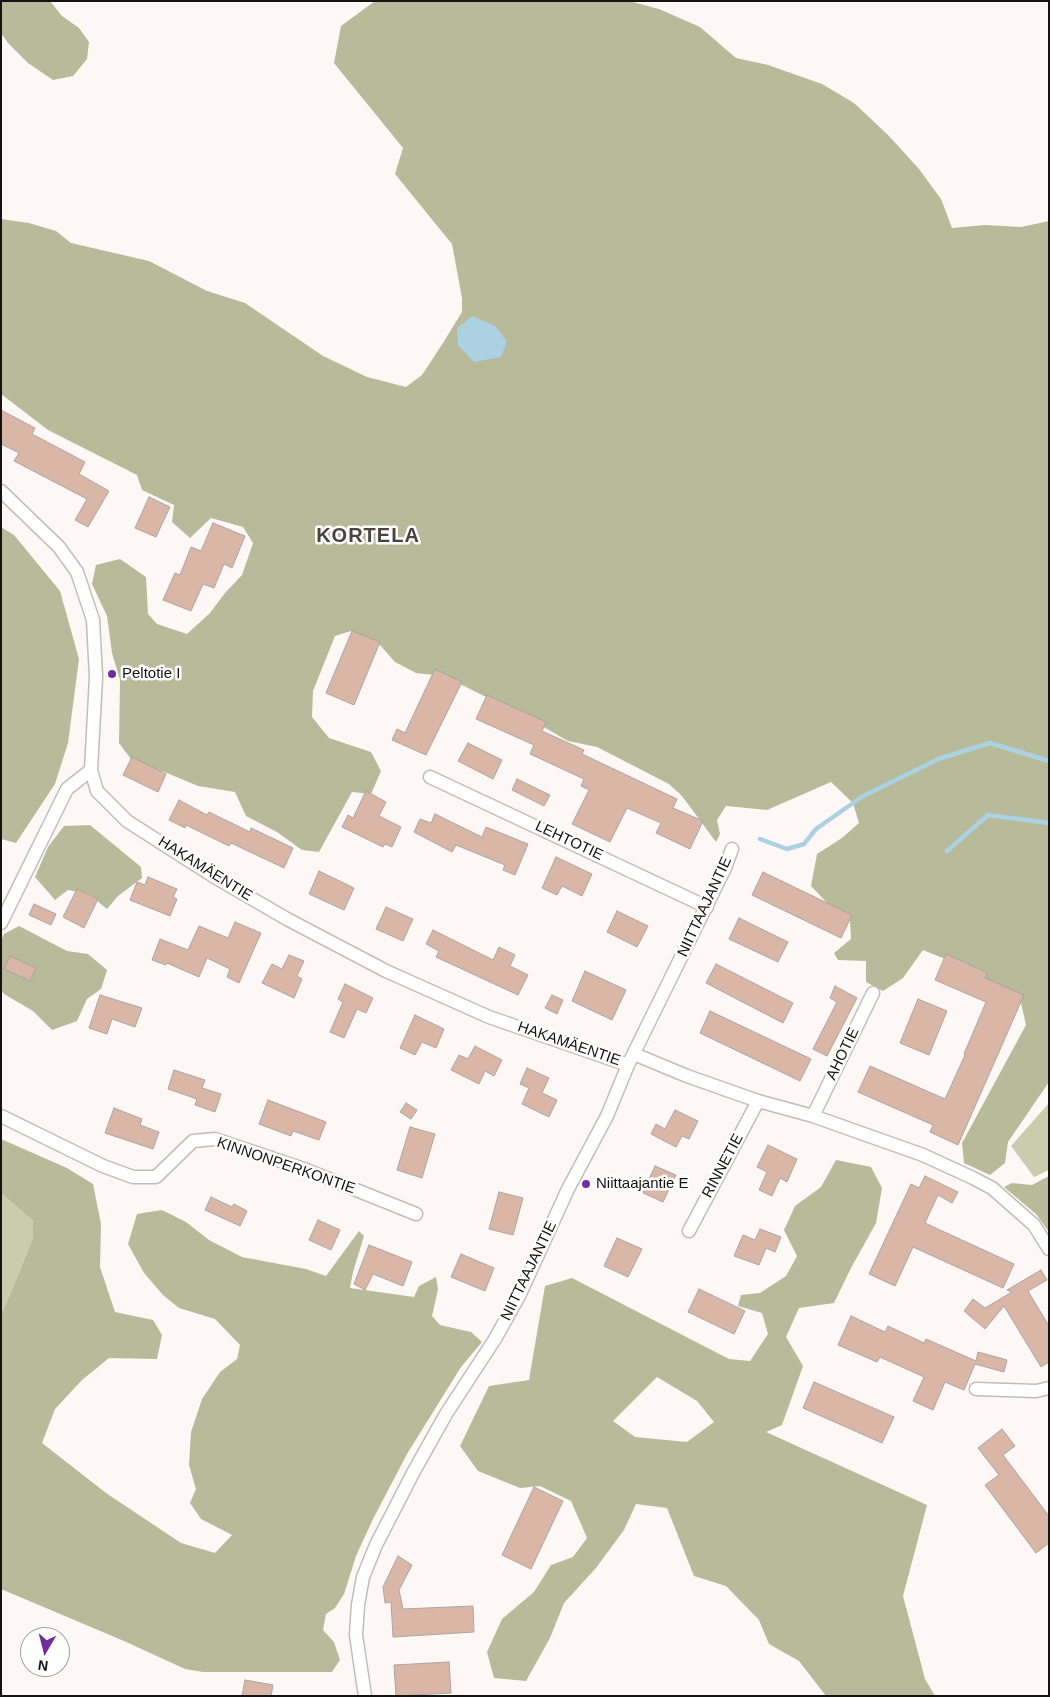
<!DOCTYPE html>
<html>
<head>
<meta charset="utf-8">
<style>
	body { margin:0 }
	#map { position:relative; width:1050px; height:1697px; overflow:hidden; background:#fdf7f5; font-family:Arial,sans-serif }
	canvas { display:block }
	.frame { position:absolute; inset:0; border:2px solid #141312; pointer-events:none }
	.north { position:absolute; left:20px; top:1627px; width:50px; height:50px; box-sizing:border-box; background:#fff; border:1px solid #a1a1a0; border-radius:50%; rotate:188deg; font-size:14px; font-weight:700; line-height:20px; text-align:center; color:#141312 }
	.north::after { content:''; display:block; margin:auto; width:18px; height:22px; background:#732b9f; clip-path:polygon(50% 0,100% 100%,50% 72%,0 100%) }
</style>
</head>
<body>
<div id="map">
<canvas width="1050" height="1697"></canvas>
<div class="frame"></div>
<div class="north">N</div>
</div>
<script>
const ctx = document.querySelector('canvas').getContext('2d');
ctx.lineJoin = 'round';
function fillPath(path, color) { ctx.fillStyle = color; ctx.fill(path, 'evenodd'); }
const shape = rows => new Path2D(rows.map(r => 'M' + r).join(''));
function strokePath(path, color, width, dash) { ctx.strokeStyle = color; ctx.lineWidth = width; ctx.lineCap = dash ? 'butt' : 'round'; ctx.setLineDash(dash || []); ctx.stroke(path); }
function write(font, color, halo, rows, align = 'center') {
  ctx.font = font + ' Arial,sans-serif'; ctx.lineWidth = 5; ctx.setLineDash([]); ctx.textBaseline = 'middle'; ctx.strokeStyle = halo; ctx.fillStyle = color; for (const [text, x, y, turn = 0] of rows) {
    ctx.save(); ctx.translate(x, y); ctx.rotate((+turn || 0) * Math.PI / 180); ctx.textAlign = isNaN(turn) ? turn : align; if (halo) ctx.strokeText(text, 0, 0); ctx.fillText(text, 0, 0); ctx.restore();
  }
}
fillPath(shape([
	[1049,1103,1049,1170,1034,1177,1011,1146],
	[1,1193,33,1221,33,1238,3,1311,1,1311]
]), '#cacdad');
fillPath(shape([
	[1,1,50,1,62,16,79,28,89,42,87,59,73,76,53,80,28,63,8,43,1,33],
	[375,1,629,1,659,9,700,27,736,58,768,65,822,84,854,103,889,136,919,169,941,199,952,228,985,225,1021,227,1049,221,1049,1082,1008,1142,1005,1163,990,1175,964,1163,962,1143,1026,1025,1019,994,993,986,970,969,923,950,903,978,883,991,866,982,866,961,838,960,834,953,851,939,850,920,831,907,811,886,817,854,842,838,859,823,853,803,831,782,767,810,726,806,717,820,720,834,716,842,682,796,669,784,597,747,568,741,528,718,444,676,416,673,395,662,380,645,351,631,335,636,313,691,312,717,329,738,371,752,381,771,371,794,352,792,319,852,302,850,277,832,246,816,235,792,198,786,167,773,134,763,119,743,120,680,112,653,107,616,92,584,96,565,120,559,146,577,148,614,157,624,187,634,210,613,225,593,242,575,253,543,243,527,211,518,190,538,172,522,174,505,142,490,137,475,48,430,1,394,1,219,29,223,56,231,71,243,149,261,207,291,245,303,323,356,367,377,406,387,422,375,443,343,462,312,462,298,452,244,395,174,403,148,334,63,341,26],
	[1,527,14,535,60,591,79,659,68,743,55,784,16,843,1,839],
	[90,825,141,867,142,878,118,896,107,909,89,894,68,890,55,900,35,877,48,847,64,826],
	[19,926,67,951,88,954,107,970,101,989,87,999,77,1021,52,1030,33,1011,4,994,1,989,1,940,4,934],
	[1,1139,67,1168,93,1184,101,1224,100,1267,115,1312,153,1320,162,1335,157,1359,109,1358,82,1380,55,1409,42,1443,106,1493,181,1543,215,1553,232,1535,201,1519,190,1503,196,1489,189,1465,191,1432,202,1399,220,1372,237,1359,240,1345,215,1319,179,1308,163,1295,144,1273,128,1244,137,1214,162,1210,186,1222,209,1240,242,1257,306,1269,326,1276,359,1231,364,1236,353,1272,350,1288,414,1297,419,1286,436,1277,438,1289,432,1316,440,1325,471,1332,482,1342,461,1367,407,1454,373,1519,356,1556,344,1594,335,1608,326,1614,323,1630,334,1642,340,1660,332,1672,203,1672,185,1669,124,1641,1,1589,1,1311,3,1311,33,1238,33,1221,1,1193],
	[836,1160,871,1167,882,1188,876,1223,851,1268,834,1303,799,1308,786,1337,803,1366,782,1425,766,1432,927,1505,903,1596,925,1679,935,1696,826,1696,799,1661,769,1644,759,1620,726,1586,694,1576,667,1508,636,1504,624,1530,596,1568,564,1603,550,1638,526,1681,494,1678,487,1652,502,1619,534,1592,551,1565,573,1557,587,1538,571,1501,540,1486,520,1488,478,1471,460,1446,489,1386,529,1380,545,1286,572,1278,729,1359,750,1361,768,1334,762,1313,738,1306,741,1295,760,1293,786,1276,797,1256,784,1230,795,1206,821,1187],
	[657,1377,697,1401,714,1422,687,1442,635,1437,613,1421],
	[1049,1176,1049,1232,1036,1214,1004,1187,1012,1183,1032,1185]
]), '#b8bb99');
fillPath(shape([
	[472,316,495,326,507,341,501,357,474,362,458,345,457,328]
]), '#abd1e2');
strokePath(shape([
	[760,839,787,849,804,844,816,829,863,796,941,758,990,743,1049,761],
	[947,851,988,815,1049,823]
]), '#abd1e2', 4.5);
const building = shape([
	[1,410,35,428,32,434,85,462,79,474,109,491,88,527,75,520,87,499,14,461,19,453,1,444,1,410],
	[149,497,170,507,156,537,135,528,149,497],
	[213,523,245,536,232,568,224,564,214,588,203,584,191,611,163,600,175,573,180,575,191,547,201,551,213,523],
	[352,631,380,642,354,705,326,693,352,631],
	[435,669,462,682,426,755,392,740,397,729,405,733,435,669],
	[487,695,546,722,542,731,584,750,582,754,677,799,673,808,703,821,690,849,656,833,661,823,627,808,610,842,572,824,589,790,581,786,584,779,530,754,534,745,476,719,487,695],
	[468,743,502,760,493,779,458,761,468,743],
	[132,757,166,774,158,792,123,775,132,757],
	[517,779,550,795,544,806,512,790,517,779],
	[366,791,386,802,379,816,401,827,392,847,385,844,383,847,342,827,348,815,353,818,366,791],
	[179,800,207,815,209,812,250,832,251,828,293,848,284,868,231,843,229,846,186,825,185,828,169,820,179,800],
	[435,814,482,837,486,827,528,844,515,875,503,870,505,865,456,845,452,852,414,832,420,819,431,823,435,814],
	[556,857,592,874,582,896,562,886,557,895,542,888,556,857],
	[319,871,354,888,344,910,309,894,319,871],
	[763,872,852,915,841,938,752,895,763,872],
	[148,877,177,889,173,897,177,899,170,916,130,900,137,882,145,885,148,877],
	[77,889,98,899,84,928,63,917,77,889],
	[34,904,56,914,51,925,29,915,34,904],
	[386,907,413,919,403,941,376,929,386,907],
	[617,911,648,926,637,947,607,932,617,911],
	[739,918,788,942,778,962,729,939,739,918],
	[235,922,261,933,239,983,227,977,230,969,207,958,199,977,167,963,166,965,152,960,160,939,188,950,199,926,228,938,235,922],
	[433,930,493,960,499,947,515,955,510,966,528,975,518,995,436,957,439,951,426,944,433,930],
	[946,954,988,973,985,978,1024,995,958,1145,930,1132,933,1125,858,1092,870,1066,945,1099,965,1055,964,1054,986,1002,935,980,946,954],
	[289,955,304,961,297,976,302,979,294,998,262,983,272,964,282,969,289,955],
	[10,956,36,968,30,981,4,969,10,956],
	[716,964,793,1003,783,1023,706,983,716,964],
	[585,971,626,990,612,1020,572,1001,585,971],
	[345,984,373,998,366,1013,357,1009,344,1038,330,1032,343,1002,338,999,345,984],
	[835,986,857,998,827,1056,813,1049,837,1002,830,998,835,986],
	[100,995,142,1008,135,1027,112,1019,107,1034,89,1028,100,995],
	[552,995,563,1000,557,1014,545,1008,552,995],
	[918,999,947,1011,929,1055,900,1043,918,999],
	[710,1011,811,1059,800,1081,700,1033,710,1011],
	[415,1015,444,1029,436,1048,422,1042,415,1055,400,1048,415,1015],
	[475,1046,502,1060,494,1076,485,1071,479,1084,451,1070,459,1055,468,1059,475,1046],
	[527,1068,549,1078,542,1093,557,1100,549,1117,522,1104,529,1088,520,1084,527,1068],
	[174,1070,205,1080,202,1088,221,1094,215,1112,195,1105,197,1099,168,1089,174,1070],
	[268,1100,326,1122,319,1140,293,1131,291,1136,259,1124,268,1100],
	[406,1103,417,1110,411,1119,400,1112,406,1103],
	[114,1108,142,1119,140,1125,159,1132,153,1149,105,1133,114,1108],
	[675,1110,698,1121,689,1139,682,1136,676,1147,651,1134,656,1124,665,1129,675,1110],
	[410,1127,435,1134,422,1178,397,1170,410,1127],
	[768,1145,797,1159,787,1182,780,1178,772,1196,759,1190,767,1172,757,1167,768,1145],
	[655,1166,676,1175,663,1202,643,1193,655,1166],
	[925,1176,958,1192,952,1203,938,1195,925,1223,1014,1264,1003,1288,913,1247,895,1286,869,1274,911,1184,919,1188,925,1176],
	[499,1192,523,1198,513,1235,489,1229,499,1192],
	[211,1197,232,1207,234,1204,247,1211,240,1226,205,1210,211,1197],
	[318,1220,340,1230,331,1250,309,1240,318,1220],
	[760,1229,781,1237,775,1252,766,1248,759,1265,734,1256,743,1235,755,1240,760,1229],
	[617,1238,642,1249,628,1277,604,1266,617,1238],
	[369,1245,412,1262,403,1286,373,1274,365,1290,354,1284,369,1245],
	[461,1254,494,1268,485,1291,451,1277,461,1254],
	[1041,1270,1047,1280,1028,1291,1049,1326,1049,1362,1041,1367,1004,1306,985,1329,964,1311,973,1299,985,1308,1012,1292,1007,1290,1041,1270],
	[699,1289,745,1311,734,1334,688,1312,699,1289],
	[851,1316,885,1332,888,1326,924,1343,926,1339,976,1361,978,1352,1007,1360,1004,1372,975,1364,964,1390,945,1382,933,1410,913,1401,924,1377,880,1357,877,1362,838,1345,851,1316],
	[814,1382,894,1417,882,1443,803,1408,814,1382],
	[1002,1429,1015,1446,1003,1455,1049,1516,1049,1543,1036,1553,985,1485,999,1475,978,1448,1002,1429],
	[534,1487,563,1501,531,1569,502,1555,534,1487],
	[398,1556,412,1565,399,1590,403,1609,473,1606,474,1632,393,1637,391,1602,385,1603,383,1587,398,1556],
	[449,1662,451,1693,396,1696,394,1665,449,1662],
	[245,1680,273,1685,271,1696,242,1696,245,1680]
]);
fillPath(building, '#dab6a7');
strokePath(building, '#aaa5a3', 1);
const minor = shape([
	[1,491,59,547,77,572,93,620,96,677,91,770,97,791,127,821,213,876,287,919,386,971,489,1017,628,1065],
	[430,777,707,907],
	[1,923,67,789,91,770],
	[634,1054,687,1076,758,1101,813,1116,923,1155,973,1178,992,1188,1034,1225,1049,1249],
	[1,1116,103,1166,133,1177,156,1177,193,1141,215,1139,304,1169,416,1214],
	[813,1116,873,993],
	[689,1231,758,1101],
	[976,1389,1036,1391,1049,1388],
	[365,1696,356,1635,358,1605,363,1577,376,1545,413,1473,446,1414,495,1339,520,1294,568,1189,607,1116,628,1065,725,868,732,849]
]);
strokePath(minor, '#c2bdbb', 15);
strokePath(minor, '#fff', 12);
for (const [x, y, r, color] of [
	[112,674,5,"#732b9f"],
	[586,1184,5,"#732b9f"]
]) { const dot = new Path2D(); dot.arc(x, y, r, 0, 2 * Math.PI); ctx.fillStyle = color; ctx.fill(dot); strokePath(dot, '#fff', 2); }
write('15px', '#141312', '#fff', [
	["Peltotie I",122,674],
	["Niittaajantie E",596,1184]
], 'left');
write('15px', '#141312', '#fff', [
	["LEHTOTIE",569,841,25],
	["HAKAMÄENTIE",205,869,32],
	["NIITTAAJANTIE",705,907,-65],
	["HAKAMÄENTIE",569,1044,19],
	["AHOTIE",843,1054,-64],
	["KINNONPERKONTIE",286,1166,19],
	["RINNETIE",723,1166,-62],
	["NIITTAAJANTIE",529,1271,-64]
]);
ctx.letterSpacing = '1px';
write('bold 20px', '#484442', '#fff', [
	["KORTELA",368,536]
]);
ctx.letterSpacing = '0px';
</script>
</body>
</html>
